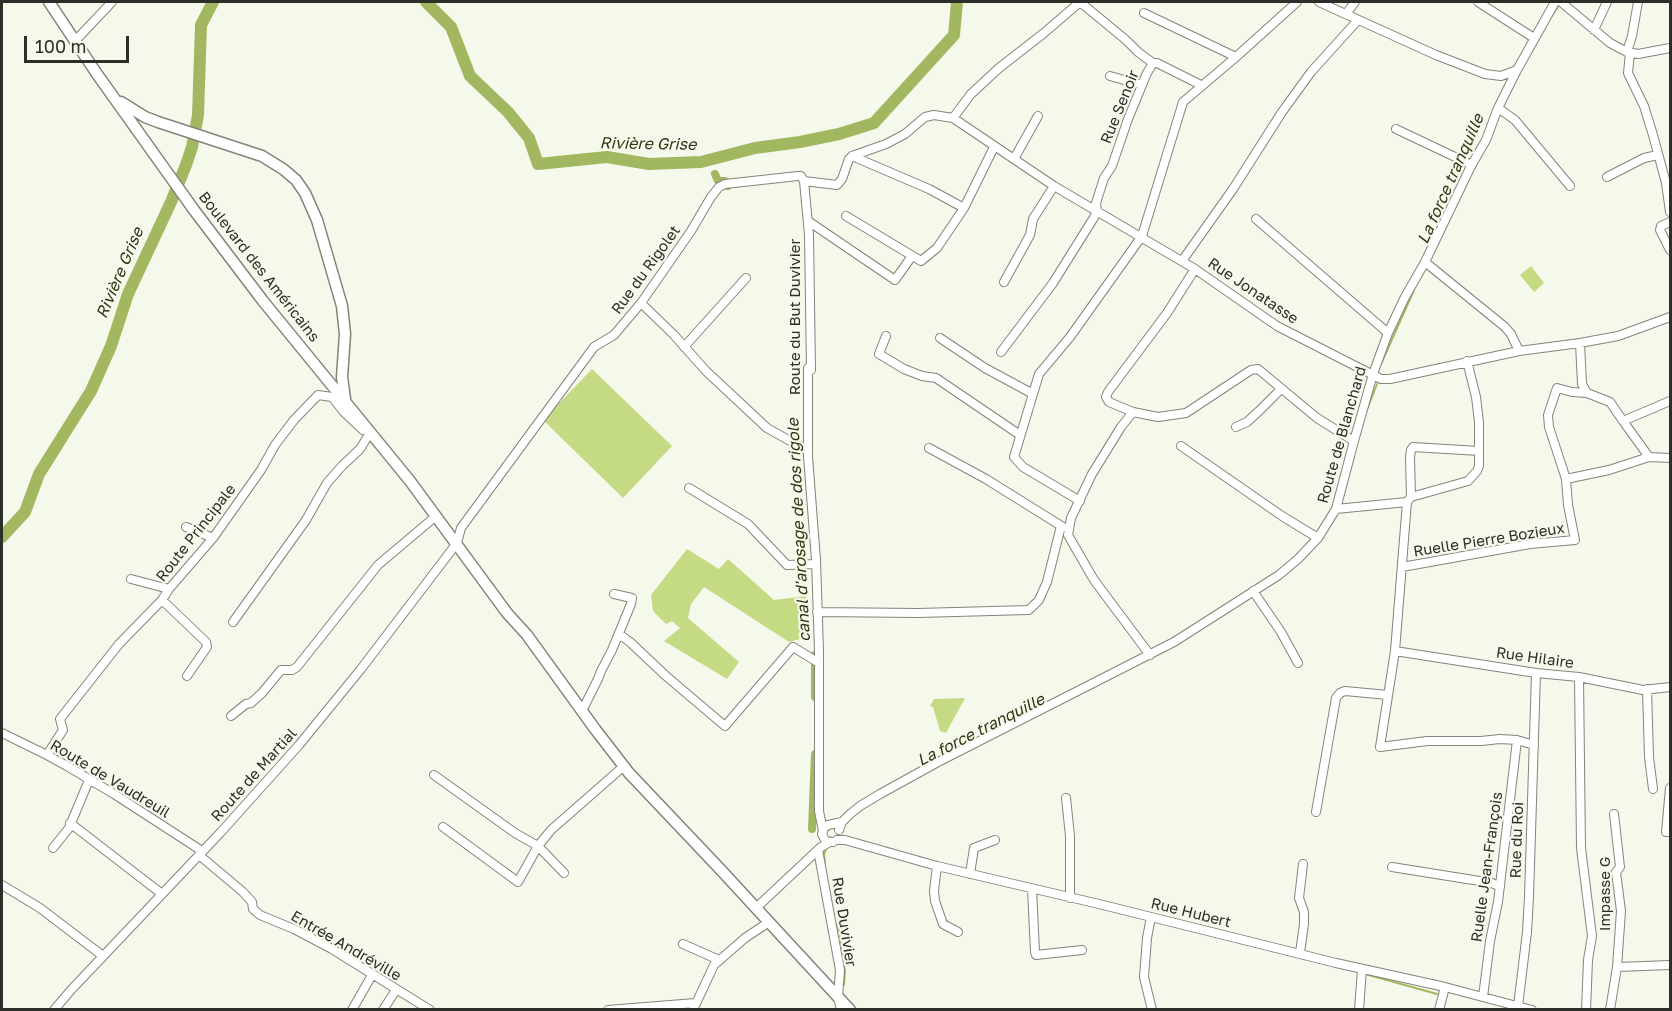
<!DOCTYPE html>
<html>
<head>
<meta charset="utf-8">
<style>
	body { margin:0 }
	#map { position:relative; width:1672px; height:1011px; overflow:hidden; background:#f5f9ec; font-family:"Golos Text",sans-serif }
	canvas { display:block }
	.frame { position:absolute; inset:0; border:3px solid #2c2e29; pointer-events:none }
	.scale { position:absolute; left:24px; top:36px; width:105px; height:27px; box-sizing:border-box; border:3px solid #2c2e29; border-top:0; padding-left:8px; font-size:18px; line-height:21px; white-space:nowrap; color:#2c2e29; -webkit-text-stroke:4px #f5f9ec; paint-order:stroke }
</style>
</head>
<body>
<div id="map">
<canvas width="1672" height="1011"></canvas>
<div class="frame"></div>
<div class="scale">100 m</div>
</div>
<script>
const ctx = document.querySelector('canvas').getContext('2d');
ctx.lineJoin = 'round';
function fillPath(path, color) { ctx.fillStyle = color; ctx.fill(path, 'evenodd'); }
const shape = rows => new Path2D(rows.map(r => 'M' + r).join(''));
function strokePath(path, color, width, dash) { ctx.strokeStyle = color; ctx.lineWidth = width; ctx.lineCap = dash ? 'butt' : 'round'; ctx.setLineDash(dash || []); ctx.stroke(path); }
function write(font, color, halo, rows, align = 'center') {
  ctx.font = font + ' "Golos Text",sans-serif'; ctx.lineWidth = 4.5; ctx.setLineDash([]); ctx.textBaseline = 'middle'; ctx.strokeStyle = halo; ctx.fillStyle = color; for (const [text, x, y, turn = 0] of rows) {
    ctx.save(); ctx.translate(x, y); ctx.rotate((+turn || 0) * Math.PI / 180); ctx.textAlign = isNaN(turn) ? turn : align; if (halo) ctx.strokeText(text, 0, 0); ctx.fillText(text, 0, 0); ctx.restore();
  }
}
fillPath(shape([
	[1531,266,1544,283,1534,292,1520,275],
	[592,369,672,446,623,498,543,420],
	[687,549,719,569,728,559,774,600,806,596,807,637,789,642,704,587,691,604,688,618,739,662,727,679,664,641,680,628,672,621,666,624,653,611,651,595],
	[965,698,946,733,940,731,933,707,930,706,934,699]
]), '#c4da83');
strokePath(shape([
	[1551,17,1559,5],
	[1381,364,1414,290],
	[1366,412,1377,384],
	[825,864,824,854,827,847],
	[835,923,839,930,845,971,844,985],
	[1365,974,1437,994]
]), '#a2b860', 2);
strokePath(shape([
	[715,174,718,181,725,181,728,186],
	[815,697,815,655],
	[812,829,815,754]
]), '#a2b860', 8);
strokePath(shape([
	[426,2,451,27,470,76,508,112,529,138,538,164,607,157,649,164,701,162,755,148,800,142,839,134,874,123,954,35,957,2],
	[2,537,25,512,39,474,91,391,111,346,128,294,171,202,186,165,192,147,198,115,201,25,213,2]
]), '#a2b860', 12);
const minor = shape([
	[1080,2,1126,40,1138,52,1153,63],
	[1319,2,1436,55,1485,74,1501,76,1517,70],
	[1478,2,1534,38],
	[1561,2,1610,43,1627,52,1638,54,1670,48],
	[1144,13,1236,57],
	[1346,14,1355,2],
	[1594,30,1607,2],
	[75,41,112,2],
	[1627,52,1632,36,1638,2],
	[1630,53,1628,73,1644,106,1653,135,1666,183,1670,212],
	[1110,76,1142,85],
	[1498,108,1515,120,1570,186],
	[953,118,1054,186,1195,269,1277,326,1381,379,1390,379,1519,351,1580,343,1618,336,1670,317],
	[1396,129,1472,165],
	[852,156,929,189,964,208],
	[1014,159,1038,116],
	[1607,177,1644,158,1658,155],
	[804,181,837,185,842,179,849,159,852,156,886,144,905,134,925,117,934,115,953,118,971,94,999,68,1044,33,1080,2],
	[846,216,921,261,937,248,964,208,994,147],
	[1256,219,1388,333],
	[808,221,895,280,912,256],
	[1670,222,1661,226,1660,230,1670,250],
	[1182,261,1233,189,1282,112,1311,72,1358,20],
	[1425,262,1505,327,1511,334,1519,351],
	[1004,282,1030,235,1033,219,1054,186],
	[641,303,674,335,706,371,767,428,808,451],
	[886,336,879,354,904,369,922,376,936,378,1020,435],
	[940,338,985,368,1033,394],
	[1580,343,1582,384,1587,393,1610,402,1623,421,1649,457],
	[684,347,746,278],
	[1001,352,1053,283,1093,219,1097,212,1096,203,1104,178,1112,166,1128,119,1147,73,1153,63,1157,63,1201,85],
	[1133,412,1109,402,1106,397,1108,392,1167,313,1195,269],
	[1623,421,1670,401],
	[1236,427,1247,422,1259,411,1281,389],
	[1181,446,1282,516,1318,538],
	[929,448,986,479,1063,527],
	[1566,479,1549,427,1548,415,1557,388,1572,392,1587,393],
	[689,488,748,524,787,565,816,564],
	[1411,497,1410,457,1411,450,1413,447,1479,451],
	[1080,501,1023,467,1014,457,1039,374,1070,337,1142,236,1183,102,1236,57,1297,2],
	[1407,502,1411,497,1468,481,1477,471,1479,466,1479,422,1476,397,1467,361],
	[1336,509,1407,502,1395,651,1380,747,1427,741,1481,741,1500,739,1517,740,1534,745],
	[186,527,213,538],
	[1402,567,1530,544,1575,540,1568,505,1566,479,1609,470,1649,457,1670,458],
	[131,579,169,589],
	[1253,591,1281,632,1298,663],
	[162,600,206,642,207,647,187,676],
	[817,612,918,613,1029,610,1039,600,1047,582,1061,526],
	[233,622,306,520,327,483,342,466,360,449,368,436],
	[619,634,630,642,666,676,725,726,793,647,819,663],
	[1395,651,1536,673,1579,677,1643,690,1670,687],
	[1150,655,1094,580,1068,535,1071,518,1092,474,1121,427,1133,412,1158,417,1186,413,1251,370,1258,369,1317,418,1354,441],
	[1579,677,1581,848,1592,936,1588,960,1586,1010],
	[1647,689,1649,757,1653,789],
	[582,711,598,679,601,671,612,650,631,604,632,598,614,594],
	[231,716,246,704,251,703,262,693,281,670,292,670,297,667,378,565,436,516],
	[2,733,47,755,67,766,114,794,202,851],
	[47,755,63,730,60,719,119,644,162,600,169,589,213,538,261,470,275,445,294,420,318,395,332,397,343,411,363,430],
	[434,775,515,833,538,846,564,873],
	[1670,788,1666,832,1670,832],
	[1066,798,1070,836,1070,898],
	[1316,812,1336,698,1340,693,1345,691,1388,695],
	[70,823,162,894],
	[443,827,518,882,538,846,551,830,624,766],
	[839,830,842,822,849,815,860,806,880,794,938,762,1174,642,1279,575,1298,559,1318,538,1336,509,1354,441,1373,374,1388,333,1405,297,1425,262,1471,166,1486,140,1498,108,1517,70,1555,2],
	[837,840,845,840,937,866,1099,904,1336,963,1445,987,1532,1010],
	[833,842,826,841,824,838,822,834,823,829,828,825,842,822],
	[53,848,69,828,89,780],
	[818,850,840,970,838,997,841,1010],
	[199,855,243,892,252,902,253,909,260,915,294,929,332,949,430,1010],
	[937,866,934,891,935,901,943,924,958,932],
	[1392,867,1492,883,1500,887],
	[970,874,974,848,995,840],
	[2,885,40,908,103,956],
	[1032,889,1035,952,1036,955,1082,950],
	[756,908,821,847,830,842],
	[1151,917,1147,938,1144,977,1152,1010],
	[683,944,719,960],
	[1300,953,1304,924,1304,912,1299,898,1303,864],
	[1617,967,1670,965],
	[1483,997,1490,941,1498,902,1517,740],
	[1518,1006,1527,932,1529,897,1536,673],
	[54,1010,71,990,221,832,299,745,361,669,457,543,461,528,594,347,614,335,641,303,691,231,711,197,719,187,725,184,798,176,801,176,804,181,809,235,811,370,808,368,808,457,816,560,819,651,819,811,823,831],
	[352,1010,372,975],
	[383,1010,396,990],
	[608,1010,695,1003],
	[693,1010,714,965,745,938,769,922],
	[1359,1010,1362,969],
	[1439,1010,1445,987],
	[1610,1010,1617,967,1621,911,1616,872,1620,867,1614,814]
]);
const major = shape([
	[49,2,97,74,194,210,263,301,410,481,507,613,527,635,595,729,629,773,720,869,850,1010],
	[121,102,145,117,158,122,262,156,283,169,296,180,305,193,317,220,342,306,345,334,342,377,345,399]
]);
strokePath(minor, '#82857a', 10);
strokePath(major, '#82857a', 13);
strokePath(minor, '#fff', 8);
strokePath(major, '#fff', 10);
write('15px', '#2c2e29', '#f5f9ec', [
	["Rue Senoir",1120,107,-68],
	["Boulevard des Américains",259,267,52],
	["Rue du Rigolet",646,270,-54],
	["Rue Jonatasse",1253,291,34],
	["Route du But Duvivier",795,317,-90],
	["Route de Blanchard",1342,435,-74],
	["Route Principale",196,533,-52],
	["Ruelle Pierre Bozieux",1489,540,-9],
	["Rue Hilaire",1535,658,8],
	["Route de Martial",254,775,-48],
	["Route de Vaudreuil",110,779,31],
	["Rue du Roi",1517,840,-88],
	["Ruelle Jean-François",1487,867,-82],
	["Impasse G",1605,894,-90],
	["Rue Hubert",1191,913,14],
	["Rue Duvivier",844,922,81],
	["Entrée Andréville",346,946,30]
]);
write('italic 16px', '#2e3712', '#f5f9ec', [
	["Rivière Grise",648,144,1],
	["La force tranquille",1451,179,-66],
	["Rivière Grise",120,273,-67],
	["canal d'arosage de dos rigole",799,530,-93],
	["La force tranquille",981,730,-27]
]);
</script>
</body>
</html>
